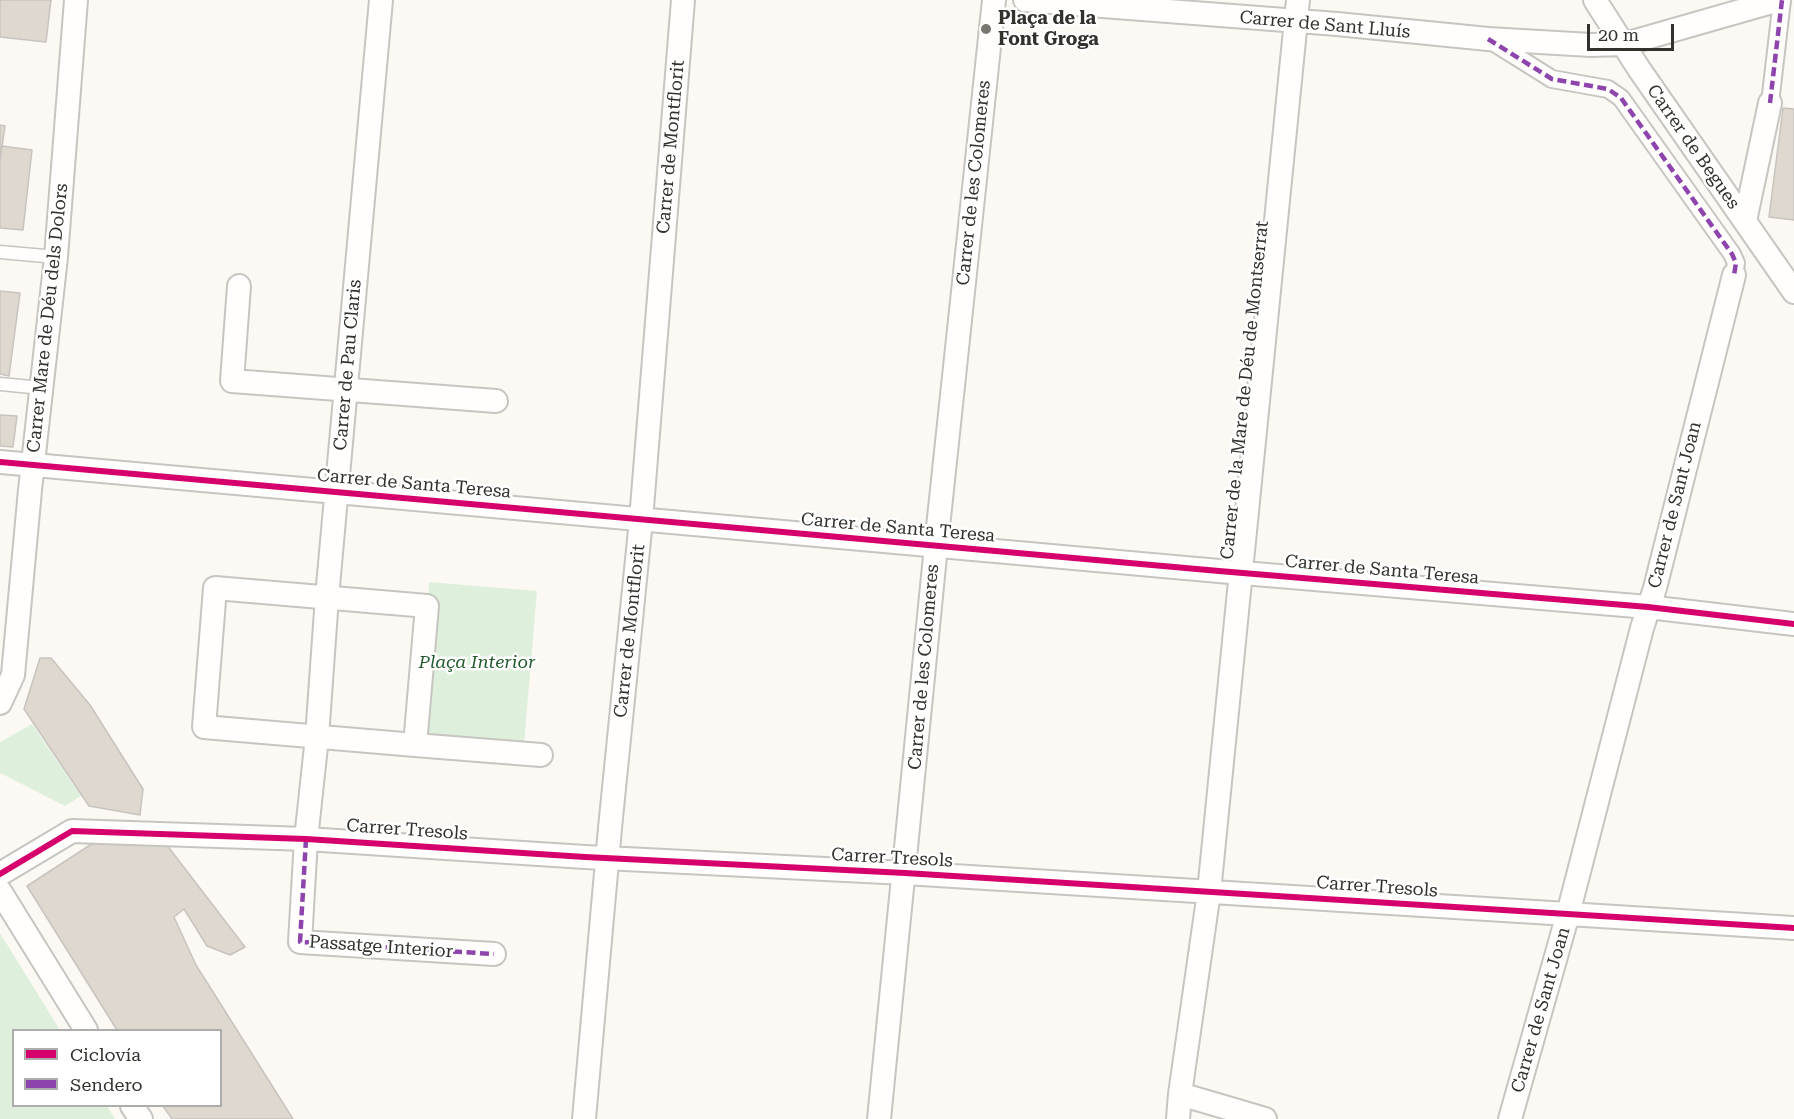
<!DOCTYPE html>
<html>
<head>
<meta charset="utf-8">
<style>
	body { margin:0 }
	#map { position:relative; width:1794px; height:1119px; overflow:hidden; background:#fcf9f4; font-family:"Roboto Serif",serif }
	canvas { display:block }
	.legend { position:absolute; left:12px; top:1029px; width:210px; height:78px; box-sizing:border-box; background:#fff; border:2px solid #adadab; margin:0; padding:8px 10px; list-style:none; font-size:18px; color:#33312c }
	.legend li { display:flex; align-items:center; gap:12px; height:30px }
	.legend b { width:30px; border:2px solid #adadab }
	.scale { position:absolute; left:1587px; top:24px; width:87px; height:27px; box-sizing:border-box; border:3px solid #33312c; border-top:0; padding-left:8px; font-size:18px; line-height:21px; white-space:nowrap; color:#33312c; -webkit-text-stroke:4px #fff; paint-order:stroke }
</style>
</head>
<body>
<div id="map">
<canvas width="1794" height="1119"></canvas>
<ul class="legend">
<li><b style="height:8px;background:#d6006c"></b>Ciclovía</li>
<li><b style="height:8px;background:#8e44ad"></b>Sendero</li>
</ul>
<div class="scale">20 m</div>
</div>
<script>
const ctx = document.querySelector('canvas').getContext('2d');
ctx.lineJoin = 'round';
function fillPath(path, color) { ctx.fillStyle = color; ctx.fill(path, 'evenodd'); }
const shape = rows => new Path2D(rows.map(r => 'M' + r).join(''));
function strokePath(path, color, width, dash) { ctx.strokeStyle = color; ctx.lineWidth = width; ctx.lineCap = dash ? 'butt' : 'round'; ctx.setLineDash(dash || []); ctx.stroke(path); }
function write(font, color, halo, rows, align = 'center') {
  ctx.font = font + ' "Roboto Serif",serif'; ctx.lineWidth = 5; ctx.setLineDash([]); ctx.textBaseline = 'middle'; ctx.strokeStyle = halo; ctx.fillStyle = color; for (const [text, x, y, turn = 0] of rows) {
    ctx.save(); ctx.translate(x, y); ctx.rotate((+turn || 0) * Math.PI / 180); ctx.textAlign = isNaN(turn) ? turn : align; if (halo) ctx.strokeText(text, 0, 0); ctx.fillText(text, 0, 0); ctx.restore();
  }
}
fillPath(shape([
	[429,582,537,591,524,744,416,735],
	[32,724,81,796,65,806,0,773,0,742],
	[0,933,60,1030,14,1030,14,1106,107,1106,115,1119,0,1119]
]), '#def0dc');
const building = shape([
	[0,0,51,0,46,42,0,37,0,0],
	[1783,108,1794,109,1794,220,1769,217,1783,108],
	[0,125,5,126,0,161,0,125],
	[2,146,32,150,23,230,0,228,0,161,2,146],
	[0,291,20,293,9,376,0,374,0,291],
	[0,415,17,416,13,447,0,446,0,415],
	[40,658,51,658,90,705,143,789,140,815,89,806,24,709,40,658],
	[107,834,163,840,245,947,230,955,207,946,184,909,174,917,196,965,293,1119,172,1119,163,1106,220,1106,220,1030,117,1030,27,886,107,834]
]);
fillPath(building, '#dfd8ce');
strokePath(building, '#c7c4c0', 1.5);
const service = shape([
	[0,252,56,257],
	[0,384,42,388]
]);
const pedestrian = shape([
	[1488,39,1552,79,1608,89,1621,98,1732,254,1736,263,1734,275],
	[1770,103,1782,0]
]);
const minor = shape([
	[381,0,327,597,317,737,306,839,300,942,494,954],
	[1025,0,1337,24,1488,39,1591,45,1625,44,1779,0],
	[1595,0,1639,69,1794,292],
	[1745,221,1770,103],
	[239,286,232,381,496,401],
	[0,462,1219,571,1648,607,1794,624],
	[0,703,13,675,30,490,56,257,76,0],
	[415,745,427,606,215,588,204,727,415,745,541,755],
	[0,874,72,831,306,839,585,857,905,873,1794,928],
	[0,891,86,1030],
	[1180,1094,1265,1119],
	[132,1106,141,1119],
	[584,1119,610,828,641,520,683,0],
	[879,1119,936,546,994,0],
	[1178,1119,1180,1094,1209,892,1298,0],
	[1510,1119,1568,914,1642,628,1655,588,1734,275]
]);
strokePath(service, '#c7c5c0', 15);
strokePath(pedestrian, '#c7c5c0', 20);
strokePath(minor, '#c7c5c0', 26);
strokePath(service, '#fffefd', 12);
strokePath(pedestrian, '#fffefd', 16);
strokePath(minor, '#fffefd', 22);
strokePath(shape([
	[1488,39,1552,79,1608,89,1621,98,1732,254,1736,263,1734,275],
	[1770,103,1782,0],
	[306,839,300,942,494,954]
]), '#8e44ad', 4.5, [9, 4.5]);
strokePath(shape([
	[0,462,1219,571,1648,607,1794,624],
	[0,874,72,831,306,839,585,857,905,873,1794,928]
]), '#d6006c', 6);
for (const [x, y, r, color] of [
	[986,29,6,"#797772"]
]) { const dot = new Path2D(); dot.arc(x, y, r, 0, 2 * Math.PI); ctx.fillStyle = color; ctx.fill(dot); strokePath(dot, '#fff', 2); }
write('bold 18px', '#33312c', '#fff', [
	["Plaça de la",998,19],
	["Font Groga",998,40]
], 'left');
write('18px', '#33312c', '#fff', [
	["Carrer de Sant Lluís",1325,25,5],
	["Carrer de Montflorit",671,147,-85],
	["Carrer de Begues",1693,147,55],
	["Carrer de les Colomeres",974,183,-84],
	["Carrer Mare de Déu dels Dolors",48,318,-84],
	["Carrer de Pau Claris",348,365,-85],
	["Carrer de la Mare de Déu de Montserrat",1245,390,-84],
	["Carrer de Santa Teresa",414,484,5],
	["Carrer de Sant Joan",1675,505,-76],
	["Carrer de Santa Teresa",898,528,5],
	["Carrer de Santa Teresa",1382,570,5],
	["Carrer de Montflorit",630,631,-84],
	["Carrer de les Colomeres",924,667,-85],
	["Carrer Tresols",407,830,4],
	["Carrer Tresols",892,858,3],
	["Carrer Tresols",1377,887,4],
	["Passatge Interior",381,947,4],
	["Carrer de Sant Joan",1541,1010,-74]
]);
write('italic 18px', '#245a2d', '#fff', [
	["Plaça Interior",477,663]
]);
</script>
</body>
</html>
